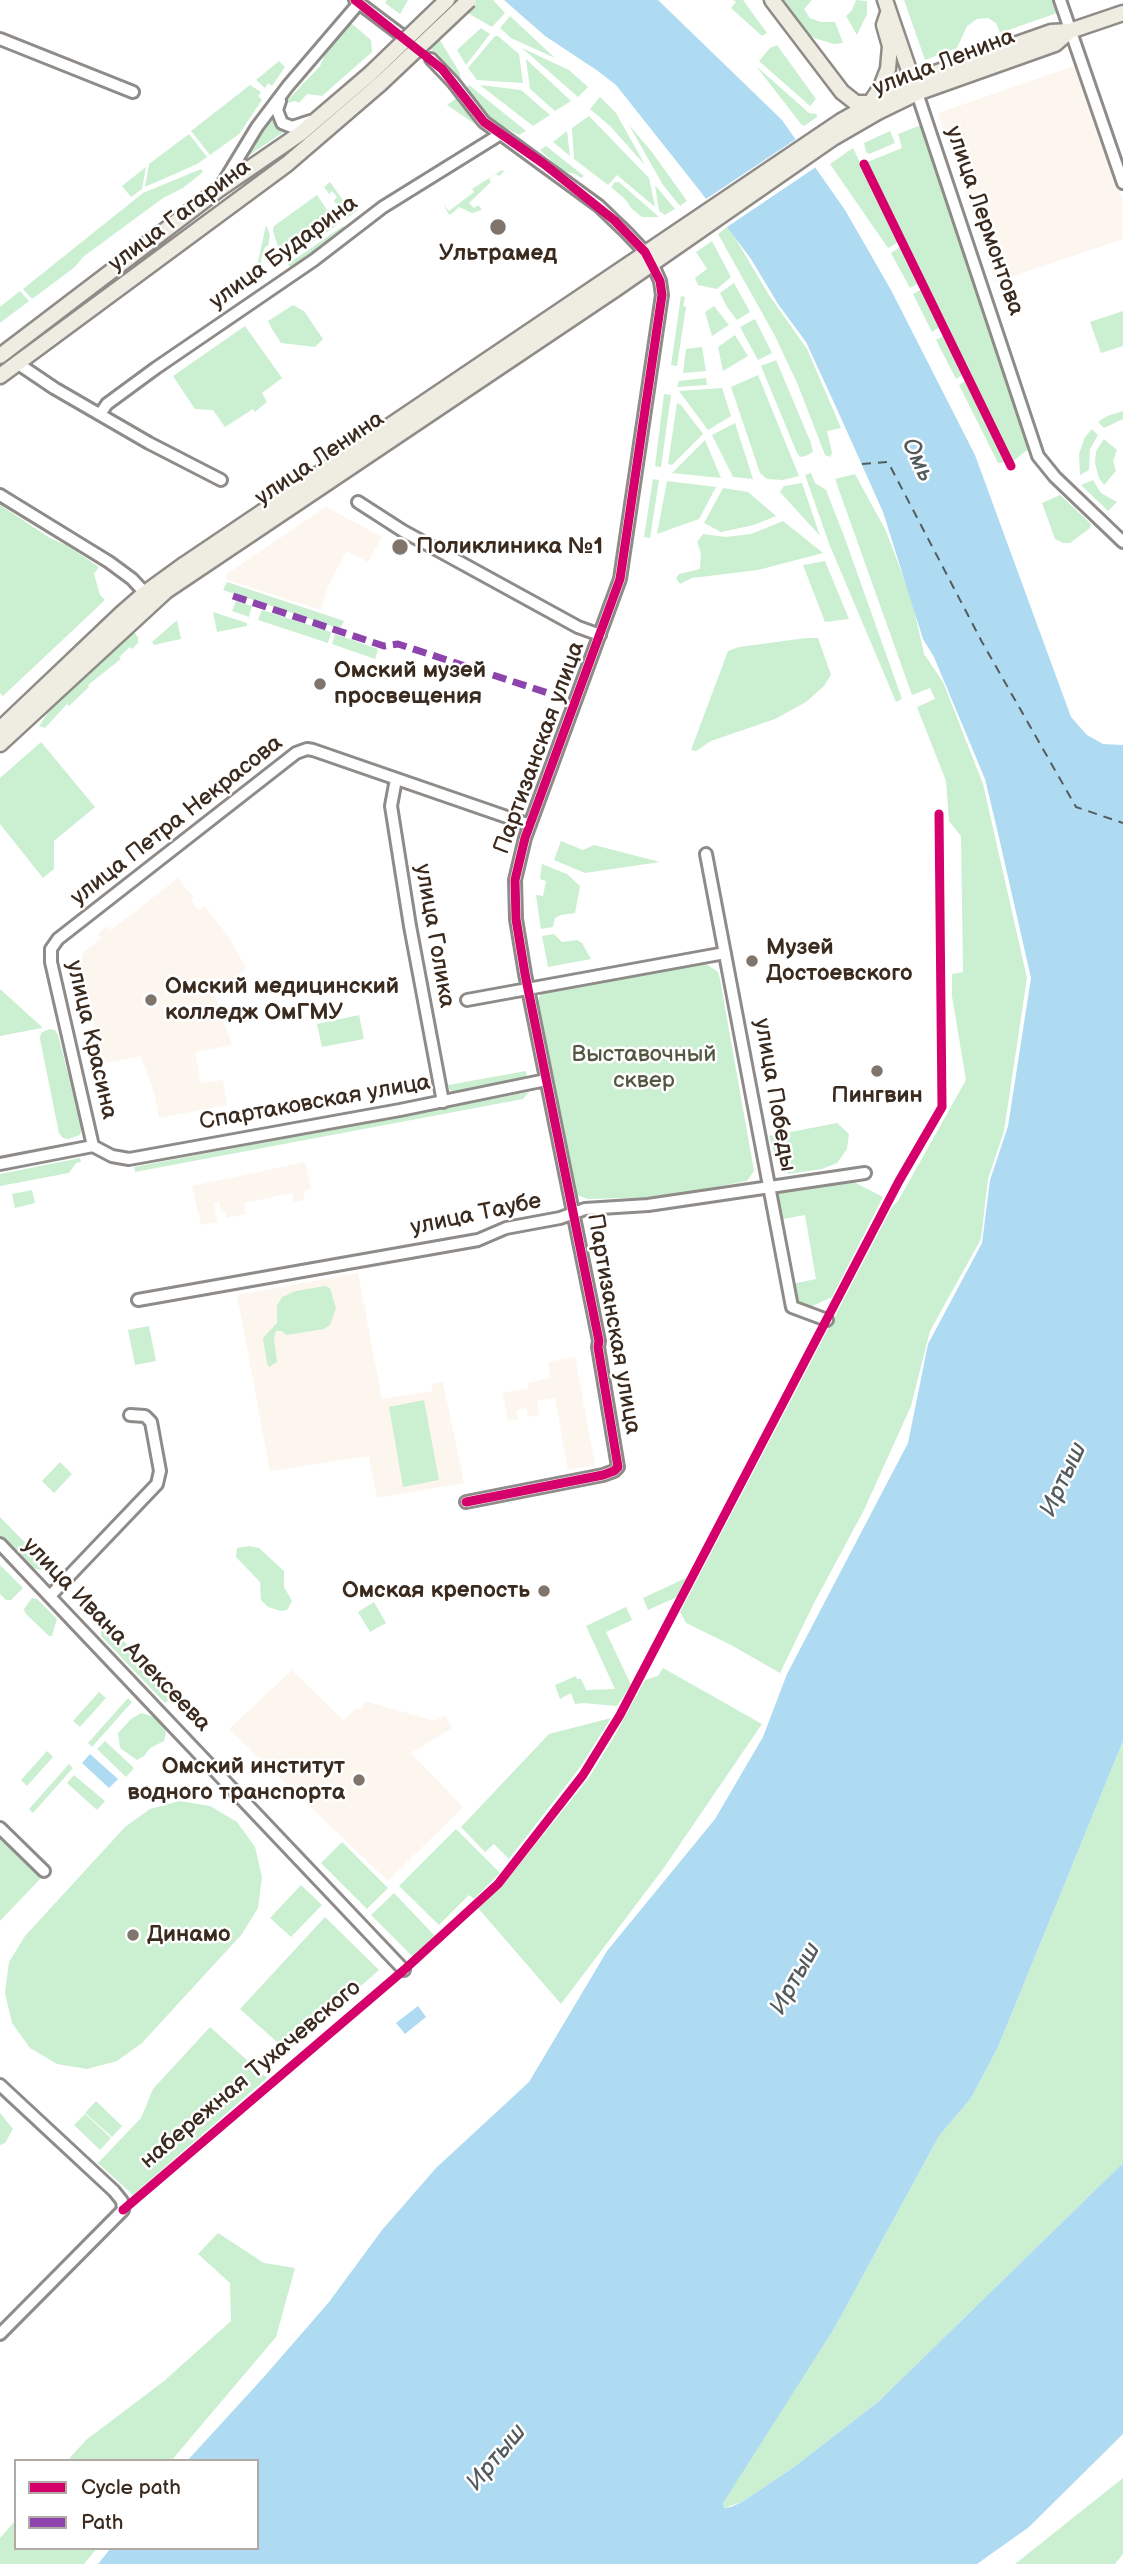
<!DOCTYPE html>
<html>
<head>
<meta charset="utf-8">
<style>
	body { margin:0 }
	#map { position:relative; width:1123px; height:2564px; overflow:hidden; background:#fff; font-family:"Balsamiq Sans",sans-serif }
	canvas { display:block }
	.legend { position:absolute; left:14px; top:2459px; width:245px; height:91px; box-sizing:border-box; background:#fff; border:2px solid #b1aaa5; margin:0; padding:9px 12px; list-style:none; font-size:21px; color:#3b2a1e }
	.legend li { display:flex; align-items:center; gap:14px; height:35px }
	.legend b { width:35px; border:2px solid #b1aaa5 }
</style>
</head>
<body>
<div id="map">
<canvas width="1123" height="2564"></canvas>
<ul class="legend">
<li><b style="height:9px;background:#d6006c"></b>Cycle path</li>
<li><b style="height:9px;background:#8e44ad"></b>Path</li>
</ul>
</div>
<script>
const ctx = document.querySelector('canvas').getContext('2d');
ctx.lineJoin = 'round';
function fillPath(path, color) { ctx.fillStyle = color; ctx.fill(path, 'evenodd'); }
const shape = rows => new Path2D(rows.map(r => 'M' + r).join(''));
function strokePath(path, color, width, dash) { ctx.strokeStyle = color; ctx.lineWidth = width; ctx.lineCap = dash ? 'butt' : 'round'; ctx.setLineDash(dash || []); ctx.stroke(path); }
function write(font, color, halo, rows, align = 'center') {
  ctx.font = font + ' "Balsamiq Sans",sans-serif'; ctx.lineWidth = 5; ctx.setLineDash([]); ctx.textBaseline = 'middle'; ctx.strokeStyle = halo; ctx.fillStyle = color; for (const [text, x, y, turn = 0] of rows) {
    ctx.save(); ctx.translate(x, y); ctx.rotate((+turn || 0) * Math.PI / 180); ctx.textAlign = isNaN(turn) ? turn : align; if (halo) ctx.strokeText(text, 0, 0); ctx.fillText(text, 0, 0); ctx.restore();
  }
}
fillPath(shape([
	[1077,65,1123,200,1123,239,996,282,938,113],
	[326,507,382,537,368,562,347,551,329,584,321,610,227,580,225,575],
	[178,878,194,898,191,900,198,910,205,906,230,939,246,968,214,994,232,1045,195,1052,201,1083,223,1080,227,1105,159,1118,154,1092,141,1056,101,1064,91,1007,87,1007,79,965,84,952,101,938,98,934,107,926,111,930],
	[305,1162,311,1189,303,1191,305,1200,294,1202,292,1193,244,1203,246,1214,226,1218,225,1211,221,1212,219,1202,214,1203,217,1222,201,1225,192,1186],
	[358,1273,382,1399,432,1391,432,1384,443,1382,464,1483,377,1498,369,1456,270,1471,237,1295],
	[575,1357,595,1465,568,1470,555,1398,537,1401,540,1415,528,1417,526,1408,517,1410,518,1419,508,1421,503,1393,529,1388,528,1383,550,1378,548,1362],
	[292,1670,343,1720,356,1708,361,1709,365,1701,435,1721,445,1715,452,1728,411,1753,463,1807,388,1881,229,1729]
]), '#fcf6ef');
fillPath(shape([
	[387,0,408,0,400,14,385,3],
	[445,0,493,0,505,13,492,27],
	[733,0,743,0,767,33,762,36,731,8,736,2],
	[781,0,812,0,804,9,810,18,821,22,835,22,843,43,834,44,814,38,804,30],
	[856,0,867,1,867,14,857,35,846,16,852,10],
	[904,0,1052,0,1057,13,1000,33,996,23,988,18,977,19,967,26,957,48,925,60],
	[510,16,555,58,511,38,500,28],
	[351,23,371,40,372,52,322,96,307,94,299,103,295,101,284,104,320,66,328,48],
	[481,28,490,34,466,65,457,50],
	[495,36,498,36,519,54,523,83,477,80,468,68],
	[438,37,460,73,460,78,438,54,427,47],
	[777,45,816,99,810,106,759,61,770,48],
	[522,48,569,70,588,87,578,97],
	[526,59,571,101,555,111,530,89],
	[279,61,285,67,272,86,268,83,265,88,256,80],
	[756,66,809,113,817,114,817,117,804,126,801,124],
	[250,85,261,92,258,96,262,100,239,134,210,155,191,131],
	[469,85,526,131,519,135,490,120,467,88],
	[480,85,521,90,550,115,533,126],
	[458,97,478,126,447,105],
	[600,97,616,113,645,165,610,126,590,109],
	[272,109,279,127,285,131,248,156,245,154],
	[589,116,649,178,655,207,617,175,608,185,574,159,572,128],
	[629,125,652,152,687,201,680,206,663,185],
	[921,125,1030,448,1012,462,941,312,865,163,902,148,898,134],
	[567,131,570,156,553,142],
	[890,131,895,143,869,154,866,152,864,143],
	[189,134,207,157,197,164,145,187,149,164],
	[546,146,584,176,581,178,575,174,563,171,540,150],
	[853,148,899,242,888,248,830,164],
	[146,167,142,189,131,197,122,186],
	[201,169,203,172,183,188,163,198,83,257,75,267,32,299,23,289,143,193],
	[502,170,504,171,499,176,496,174,489,179,491,182,469,203,474,208,478,205,482,210,472,213,459,207,450,215,448,213,444,205,449,211,474,192,472,189],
	[330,182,350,210,358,210,347,218,342,212,346,209,341,203,337,205,334,201,337,197,332,191,329,194,324,187],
	[615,182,619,182,659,217,642,217,632,209,625,199,611,187],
	[655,185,675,209,665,215,659,211],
	[317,195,337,225,288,259,279,250,273,231,274,226],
	[266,225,270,235,268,246,265,247,263,253,266,254,265,257,262,256,261,263,263,264,262,268,258,275,261,277,260,280,253,285],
	[343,226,346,230,292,271,288,264],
	[728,226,769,295,807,349,841,428,827,431,832,453,830,457,825,455,798,385,775,336,718,234],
	[712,241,731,277,717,289,698,285,695,278,707,269,696,252],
	[901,247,919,283,910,288,891,253],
	[734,283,750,312,737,320,727,307,720,293],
	[922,289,940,327,932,332,913,294],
	[20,291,29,301,0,323,0,307],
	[681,296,685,297,683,306,686,307,677,366,671,365],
	[293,305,304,311,323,339,315,347,281,343,272,329,268,321],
	[714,306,729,325,712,336,705,312],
	[1123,311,1123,346,1101,353,1090,322],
	[755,319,772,353,758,360,740,327],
	[245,326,282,378,262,393,267,402,255,412,253,409,225,427,213,410,195,409,173,376],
	[735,335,748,356,723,371,718,347],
	[945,335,964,374,956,379,936,340],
	[702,347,706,371,683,373,686,349],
	[776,360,811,443,813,452,806,456,800,457,797,453,761,366],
	[758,375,799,476,783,480,767,479,760,473,731,387],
	[706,378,707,385,677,387,679,381],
	[966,380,1007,462,998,463,959,385],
	[722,388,731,416,708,430,679,391],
	[664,394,671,395,661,467,655,466],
	[677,403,681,405,703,434,672,465,668,464],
	[1123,411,1123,419,1104,428,1098,422,1107,416],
	[735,423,753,479,733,477,712,435],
	[1092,429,1098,435,1090,449,1089,470,1080,475,1079,454,1085,437],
	[1104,439,1117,450,1113,461,1116,471,1104,485,1099,478,1095,463,1096,451],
	[705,440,721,478,672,473],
	[811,473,815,483,826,490,844,536,902,699,896,702,830,546,805,475],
	[855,474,886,531,912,600,924,654,943,682,983,784,1027,978,1004,1131,988,1179,981,1239,930,1331,911,1406,864,1510,814,1603,780,1673,731,1645,686,1623,680,1612,892,1207,898,1201,966,1080,952,996,952,974,963,972,961,836,949,821,946,781,917,707,935,699,930,688,912,695,835,479],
	[653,479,659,480,650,538,644,537],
	[1093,480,1101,493,1117,502,1108,511,1081,485],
	[667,481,716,487,699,519,657,534],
	[802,483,820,536,780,492,784,486],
	[723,488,748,492,776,516,754,525,721,532,704,523],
	[1060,495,1091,524,1090,528,1070,543,1063,543,1055,539,1042,503],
	[0,505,50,538,66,545,99,567,94,574,100,595,105,600,3,696,0,693],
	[783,521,823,553,758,570,692,578,680,584,676,578,679,574,700,569,701,553,697,542,703,534,726,537,751,534],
	[825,561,849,619,825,622,803,565],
	[227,582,344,621,341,627,337,628,223,590],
	[236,601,252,606,249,617,232,611],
	[262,610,331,632,328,643,258,620],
	[213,612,247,623,247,626,217,632],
	[177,620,181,639,154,645,152,642],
	[132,630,138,637,138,643,132,649,130,647,119,657,121,659,88,685,89,687,69,706,67,704,45,728,39,726,51,708],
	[335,634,378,649,375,659,332,644],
	[806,638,818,638,831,675,824,686,806,702,775,719,711,741,696,751,691,750,728,651,739,647],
	[41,742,95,807,54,841,54,869,43,878,0,824,0,778],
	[561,841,583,850,594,845,660,862,585,873,554,860],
	[542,864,567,874,580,886,575,913,561,915,555,918,553,927,541,929,536,895,543,896,546,881,540,879],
	[554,934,562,942,577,940,582,943,591,959,548,967,542,936],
	[705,963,718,972,720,979,754,1171,747,1181,663,1197,588,1199,577,1195,538,1001,540,995,548,990],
	[0,989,42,1027,42,1028,0,1036],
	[359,1015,364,1039,322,1047,317,1024],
	[49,1029,55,1030,58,1035,82,1128,80,1135,68,1139,63,1138,59,1133,40,1039,41,1033],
	[526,1071,527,1077,523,1079,458,1094,450,1091,448,1085],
	[529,1092,523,1099,135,1172,134,1167],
	[837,1123,849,1134,847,1149,837,1163,822,1169,788,1174,773,1149,769,1136],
	[80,1158,81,1162,76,1163,69,1173,0,1186,0,1174],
	[850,1180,883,1197,832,1297,808,1308,796,1304,792,1284,816,1279,805,1215,783,1219,777,1192],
	[32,1190,35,1203,15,1208,12,1194],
	[325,1286,330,1288,336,1308,330,1325,324,1329,286,1335,282,1331,276,1331,274,1338,277,1362,269,1367,267,1363,263,1338,277,1323,277,1306,282,1297,296,1291],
	[149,1326,156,1361,135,1365,128,1330],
	[424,1400,439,1480,403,1487,389,1407],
	[60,1462,72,1474,54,1493,42,1481],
	[0,1517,44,1562,41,1570,33,1568,25,1563,0,1539],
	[249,1546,259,1548,284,1571,284,1587,292,1601,287,1610,281,1611,268,1607,261,1600,260,1582,236,1557,237,1548],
	[0,1565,23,1588,11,1600,6,1600,0,1594],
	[688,1577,677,1597,648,1610,643,1598],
	[32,1598,37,1599,57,1619,52,1636,49,1636,25,1613,24,1609],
	[374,1602,386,1623,370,1632,358,1612],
	[626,1607,632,1620,606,1632,631,1685,617,1706,583,1703,575,1704,571,1693,560,1699,555,1685,576,1676,577,1679,581,1679,586,1690,615,1689,586,1626],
	[105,1627,114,1631,172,1691,171,1699,165,1703,101,1636,101,1629],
	[663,1668,762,1724,663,1869,561,2004,478,1908,510,1876,588,1779,615,1735,645,1680,658,1676],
	[99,1692,106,1698,80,1727,73,1721],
	[128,1698,132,1702,92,1747,88,1743],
	[141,1713,155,1717,163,1725,166,1733,164,1741,150,1748,144,1756,137,1760,120,1748,118,1733,131,1719],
	[611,1718,581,1766,509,1859,494,1844,485,1852,461,1827,549,1734],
	[105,1741,134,1768,126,1777,97,1749],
	[1123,1741,1123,2163,878,2402,794,2467,742,2502,724,2508,723,2503,725,2496,835,2327,939,2136,971,2098,998,2047],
	[47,1751,53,1757,27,1786,21,1780],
	[69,1764,73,1768,33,1813,29,1809],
	[74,1775,105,1801,97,1810,67,1783],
	[180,1801,210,1806,237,1822,255,1847,262,1877,258,1908,242,1934,142,2043,117,2061,87,2069,57,2064,30,2048,12,2023,5,1993,9,1962,25,1936,125,1827,150,1809],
	[456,1829,500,1873,474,1899,469,1895,439,1925,399,1886],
	[0,1839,41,1878,0,1921],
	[342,1842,388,1888,367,1909,321,1863],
	[301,1885,322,1905,291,1937,270,1918],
	[394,1893,435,1936,413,1957,371,1915],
	[325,1917,379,1970,287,2051,240,2009],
	[210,2027,267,2078,133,2195,98,2163,141,2118,153,2089],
	[96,2101,122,2126,112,2137,85,2113],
	[0,2113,13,2129,5,2143,0,2145],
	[85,2114,111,2138,100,2150,74,2125],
	[218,2233,264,2263,295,2268,276,2337,171,2461,67,2461,86,2440,164,2381,231,2321,230,2283,198,2254],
	[1123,2478,1123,2554,1115,2564,1015,2564],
	[16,2520,16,2548,97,2548,84,2564,0,2564,0,2538]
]), '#cbefd1');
fillPath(shape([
	[504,0,658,0,782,120,845,210,891,290,975,455,1071,717,1087,735,1103,744,1123,745,1123,1741,998,2047,971,2098,939,2136,835,2327,723,2503,724,2508,731,2507,742,2502,794,2467,878,2402,1123,2163,1123,2434,1029,2527,977,2564,98,2564,111,2548,257,2548,257,2461,187,2461,263,2378,329,2302,382,2230,436,2168,529,2082,607,1951,715,1819,763,1737,787,1674,908,1443,928,1344,982,1243,990,1180,1008,1126,1031,978,997,829,985,779,934,657,923,639,883,512,836,407,806,342,778,304,751,259,700,191,616,85,598,71,545,36],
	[90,1754,118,1779,109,1788,82,1763],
	[418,2006,426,2017,405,2034,396,2023]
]), '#aedbf2');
fillPath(shape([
	[799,137,819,165,724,229,703,201]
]), '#fff');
strokePath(shape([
	[862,464,888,462,982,642,1076,807,1123,823]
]), '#535b5c', 2, [9, 7]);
const minor = shape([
	[355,0,400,34],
	[1060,0,1123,183],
	[0,39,133,92],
	[431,59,453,82,484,122,599,206,626,232,645,252,652,263,660,281,662,295,620,579,525,838,515,880,516,919,525,974,599,1341,598,1347,618,1467,614,1471,603,1475,466,1502],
	[917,93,1038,456,1055,477,1123,542],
	[280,101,277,110,282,123,292,127,310,121],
	[220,188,257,127,288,86,359,3],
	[17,363,54,388,149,443,221,480],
	[100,414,107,404,156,368,314,260,383,207,499,135],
	[0,495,109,562,132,579,145,593],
	[358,502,403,531,578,627,600,635],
	[396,779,391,806,410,926,443,1102],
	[706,854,792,1307,827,1320],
	[467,1000,725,953],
	[93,1146,51,962,51,949,58,939,296,753,307,749,313,750,530,825],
	[93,1146,112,1156,129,1159,400,1110,546,1080],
	[0,1164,93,1146],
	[138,1300,478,1240,506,1228,560,1218,585,1209,648,1205,865,1173],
	[0,1544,404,1970],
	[50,1596,157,1484,160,1471,151,1422,145,1416,130,1415],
	[0,1828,44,1871],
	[0,2085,114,2191,122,2201,123,2210,0,2334]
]);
const major = shape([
	[772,0,842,92,856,103,871,103],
	[885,0,915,88],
	[873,99,881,87,888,69,890,46,884,25,888,13],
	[0,356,218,190,301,133,370,74],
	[0,376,287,164,380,84],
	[0,729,121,614,145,593,185,564,841,121,912,81,1051,32,1070,31,1123,13],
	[0,744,166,591,617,288,833,138,878,112,917,93,1055,44,1070,31]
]);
strokePath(minor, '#8e8b88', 16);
strokePath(major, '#8e8b88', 19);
strokePath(minor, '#fff', 10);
strokePath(major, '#efede1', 14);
const majorBridge = shape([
	[370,74,447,0],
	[380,84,469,0]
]);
strokePath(majorBridge, '#8e8b88', 19, []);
strokePath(majorBridge, '#efede1', 14);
strokePath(shape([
	[233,596,384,646,398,644,551,694]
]), '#8e44ad', 7, [14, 7]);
strokePath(shape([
	[355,0,442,69,484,122,544,164,614,220,645,252,660,281,662,295,620,579,525,838,515,880,516,919,525,974,599,1341,598,1347,618,1467,614,1471,603,1475,466,1502],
	[864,164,1011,466],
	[123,2210,404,1970,498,1884,583,1775,620,1715,899,1181,942,1107,939,814]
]), '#d6006c', 9);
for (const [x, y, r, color] of [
	[498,227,9,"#80756d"],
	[400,547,9,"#80756d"],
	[320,684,7,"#80756d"],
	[752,961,7,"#80756d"],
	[151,1000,7,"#80756d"],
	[877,1071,7,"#80756d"],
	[544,1591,7,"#80756d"],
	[359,1780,7,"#80756d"],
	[133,1935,7,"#80756d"]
]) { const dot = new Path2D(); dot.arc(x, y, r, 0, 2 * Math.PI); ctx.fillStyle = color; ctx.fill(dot); strokePath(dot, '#fff', 2.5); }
write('23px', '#3b2a1e', '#fff', [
	["улица Ленина",944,63,-21],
	["улица Гагарина",180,216,-37],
	["улица Лермонтова",984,221,71],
	["улица Бударина",284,253,-36],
	["улица Ленина",320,459,-34],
	["Партизанская улица",540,748,-70],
	["улица Петра Некрасова",177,821,-38],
	["улица Голика",434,936,80],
	["улица Красина",91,1040,77],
	["улица Победы",774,1095,80],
	["Спартаковская улица",315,1103,-10],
	["улица Таубе",476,1215,-12],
	["Партизанская улица",613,1324,80],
	["улица Ивана Алексеева",116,1635,46],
	["набережная Тухачевского",251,2075,-40]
]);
write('bold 23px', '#3b2a1e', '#fff', [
	["Ультрамед",498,254,"center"],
	["Поликлиника №1",416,547],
	["Омский музей",334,671],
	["просвещения",334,697],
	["Музей",766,948],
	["Достоевского",766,974],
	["Омский медицинский",165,987],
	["колледж ОмГМУ",165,1013],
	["Пингвин",877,1096,"center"],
	["Омская крепость",530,1591,"right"],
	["Омский институт",345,1767,"right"],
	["водного транспорта",345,1793,"right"],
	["Динамо",147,1935]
], 'left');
write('23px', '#545842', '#fff', [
	["Выставочный",644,1055],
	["сквер",644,1081]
]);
write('italic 24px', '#535b5c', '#fff', [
	["Омь",917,460,65],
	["Иртыш",1064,1480,-65],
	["Иртыш",796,1979,-61],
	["Иртыш",497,2458,-50]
]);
</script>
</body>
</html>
